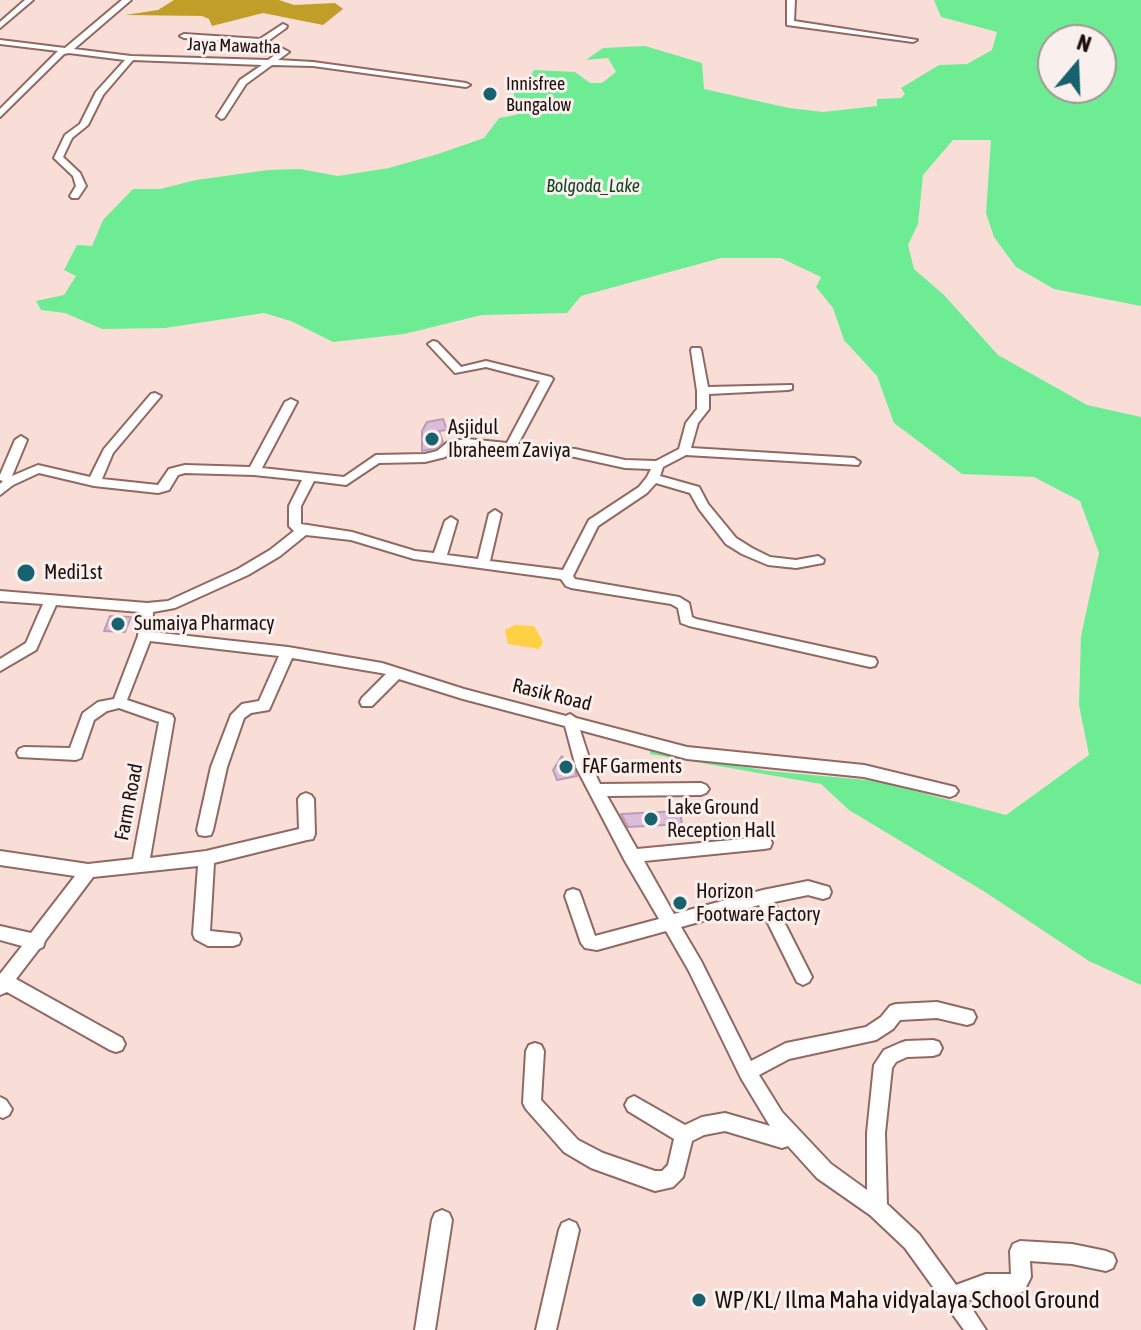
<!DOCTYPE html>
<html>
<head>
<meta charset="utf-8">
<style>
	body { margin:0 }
	#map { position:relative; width:1141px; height:1330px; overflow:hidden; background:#f9ded8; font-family:"Asap Condensed",sans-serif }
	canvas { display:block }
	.north { position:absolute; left:1037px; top:24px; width:80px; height:80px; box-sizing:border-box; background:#f9f0ee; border:2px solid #a19694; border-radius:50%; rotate:19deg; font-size:22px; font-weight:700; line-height:32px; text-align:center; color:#1e0f0c }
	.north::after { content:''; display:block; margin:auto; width:28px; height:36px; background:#17626e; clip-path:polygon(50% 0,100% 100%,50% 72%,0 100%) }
</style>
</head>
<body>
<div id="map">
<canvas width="1141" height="1330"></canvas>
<div class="north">N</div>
</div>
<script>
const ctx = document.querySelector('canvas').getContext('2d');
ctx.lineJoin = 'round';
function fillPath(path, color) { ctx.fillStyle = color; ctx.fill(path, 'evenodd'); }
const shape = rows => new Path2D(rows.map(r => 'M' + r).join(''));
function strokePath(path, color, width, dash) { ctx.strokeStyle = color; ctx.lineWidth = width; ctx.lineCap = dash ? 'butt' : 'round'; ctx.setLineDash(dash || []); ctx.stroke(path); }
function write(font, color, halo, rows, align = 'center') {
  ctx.font = font + ' "Asap Condensed",sans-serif'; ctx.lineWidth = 6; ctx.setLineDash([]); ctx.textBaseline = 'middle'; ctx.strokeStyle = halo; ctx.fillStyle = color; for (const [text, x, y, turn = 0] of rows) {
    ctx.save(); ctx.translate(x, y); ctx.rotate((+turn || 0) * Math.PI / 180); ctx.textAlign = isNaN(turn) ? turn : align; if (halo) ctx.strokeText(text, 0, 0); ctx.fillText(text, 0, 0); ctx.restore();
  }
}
fillPath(shape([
	[515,625,534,626,543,642,539,649,508,644,505,630]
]), '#fdd143');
fillPath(shape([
	[174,0,279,0,294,5,335,3,343,9,323,25,263,13,212,26,209,19,202,16,125,15,158,10]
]), '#c19e28');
fillPath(shape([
	[934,0,1141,0,1141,306,1054,289,1016,267,994,237,986,213,991,140,953,140,923,175,918,224,908,245,914,269,944,295,998,355,1087,405,1141,417,1141,985,1089,961,985,892,849,810,821,784,650,754,650,750,768,771,877,781,1006,815,1089,755,1079,705,1081,636,1099,553,1080,501,1034,477,962,474,894,423,877,376,844,340,833,308,816,287,821,277,781,258,721,258,581,296,567,313,482,315,404,334,333,342,291,321,264,313,165,328,102,329,65,313,41,310,36,301,64,295,76,276,64,270,77,245,92,246,103,220,133,189,160,189,196,180,268,170,300,169,338,176,389,168,438,154,484,138,499,118,516,115,518,110,512,105,516,83,529,79,534,70,575,72,590,83,602,83,616,72,608,58,586,60,603,48,645,46,702,63,704,89,789,108,823,112,877,106,877,99,901,98,905,94,901,88,939,65,967,64,992,50,997,32,941,17],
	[1053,40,1101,40,1101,88,1053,88]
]), '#6eec94');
const building = shape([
	[443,419,447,430,439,431,443,442,436,448,422,451,422,431,427,422,443,419],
	[110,616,131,617,125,632,104,631,110,616],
	[562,756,565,764,572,763,577,776,557,780,553,770,562,756],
	[680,811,682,824,628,827,621,814,680,811]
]);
fillPath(building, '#dcbcd8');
strokePath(building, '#ba9bb6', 2);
const minor = shape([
	[25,0,33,0,0,28,0,22,25,0],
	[122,0,131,0,74,49,131,56,268,60,279,52,260,43,184,38,180,36,184,34,260,39,283,24,287,26,286,28,268,41,289,52,278,60,313,62,466,83,470,85,466,87,313,66,272,65,246,84,224,118,221,119,217,116,240,80,262,65,133,60,103,95,88,125,72,138,63,157,80,173,86,186,78,198,72,198,70,196,76,186,73,176,54,158,65,135,80,124,96,92,125,60,69,53,64,54,0,117,0,109,58,51,0,44,0,40,65,48,122,0],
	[787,0,795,0,794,21,917,40,913,42,787,25,787,0],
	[433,341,437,342,461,367,486,361,551,377,553,379,518,444,575,449,625,460,656,461,679,449,686,423,697,409,697,391,691,350,692,348,700,348,701,350,708,387,792,385,792,389,788,390,709,394,709,409,698,423,691,448,854,458,860,462,858,465,686,455,663,467,660,476,699,487,708,504,736,538,752,548,770,557,796,560,818,556,824,560,823,563,796,568,768,565,742,554,726,544,699,509,690,493,656,483,647,493,598,526,573,576,575,579,679,597,689,603,692,617,696,619,870,657,875,658,877,662,875,666,870,667,689,626,681,623,678,608,671,604,571,588,566,586,561,579,414,559,351,540,306,535,280,556,248,575,175,608,153,612,152,632,288,647,382,663,464,689,566,716,570,714,576,718,687,747,864,765,955,787,958,791,955,795,950,797,864,777,687,759,580,730,592,767,600,784,701,783,706,785,709,789,706,793,701,795,607,796,637,849,764,837,770,838,772,843,770,848,764,849,644,861,674,914,763,890,808,881,829,887,831,892,829,897,823,899,808,895,774,902,812,977,809,982,803,985,797,982,759,905,681,927,701,961,751,1061,786,1043,866,1027,881,1017,890,1006,896,1004,937,1002,973,1011,976,1017,973,1023,967,1025,937,1018,900,1020,893,1029,876,1040,789,1059,759,1075,782,1112,831,1164,867,1190,867,1133,874,1065,884,1050,900,1043,906,1041,933,1040,939,1042,942,1048,939,1054,933,1056,907,1057,896,1062,892,1068,885,1133,887,1204,919,1234,956,1285,986,1274,1011,1274,1010,1251,1013,1244,1020,1241,1072,1244,1106,1251,1113,1254,1116,1261,1113,1268,1106,1271,1072,1264,1030,1261,1031,1277,1024,1291,1017,1294,986,1294,967,1301,986,1330,964,1330,905,1248,870,1215,817,1178,788,1146,782,1148,725,1131,704,1135,692,1141,683,1177,673,1187,655,1191,591,1168,564,1152,526,1109,523,1103,526,1051,529,1045,535,1043,541,1045,544,1051,541,1100,578,1140,603,1153,655,1171,662,1171,668,1165,674,1139,628,1111,625,1105,628,1099,634,1096,685,1125,702,1117,725,1113,770,1126,741,1078,689,971,666,931,597,950,585,948,581,943,565,896,567,891,573,889,579,891,581,896,595,936,659,919,625,861,576,767,565,726,463,699,399,679,372,706,362,706,360,702,362,698,386,674,381,673,292,658,269,710,251,713,244,718,227,767,213,830,211,835,205,836,199,835,197,830,211,767,231,715,242,704,259,701,279,656,150,641,127,700,172,715,174,719,150,858,206,851,299,829,298,799,301,795,306,793,311,795,314,799,315,834,313,839,307,840,214,863,210,931,239,934,241,939,239,944,233,946,208,946,195,939,193,934,198,866,93,877,45,941,43,947,39,949,16,979,122,1038,125,1044,122,1050,116,1052,110,1050,7,992,0,995,0,974,22,946,0,940,0,926,31,933,75,876,0,865,0,851,88,864,133,859,159,722,119,708,107,711,94,720,81,758,76,760,19,757,17,753,19,749,24,747,70,748,83,713,98,702,114,699,138,636,140,612,56,605,36,650,0,671,0,659,26,643,43,604,0,601,0,591,147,603,168,601,238,569,270,550,294,531,289,526,289,506,302,480,254,475,185,473,178,475,169,490,158,493,94,486,39,473,13,485,0,495,0,484,3,481,0,480,0,475,15,440,21,436,27,440,12,476,38,465,90,477,104,449,151,394,155,393,161,396,113,453,102,479,158,485,169,469,185,465,250,467,285,402,291,399,297,402,262,468,344,477,376,455,425,454,437,451,448,442,467,439,507,443,540,381,486,367,455,373,428,344,433,341],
	[467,447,575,457,625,468,651,469,647,477,639,487,589,520,563,570,490,561,501,514,495,510,489,514,478,559,447,555,457,521,451,517,445,521,434,553,415,551,352,532,301,524,301,506,314,481,346,485,379,463,425,462,445,457,455,448,467,447],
	[0,1097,6,1100,12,1109,9,1115,3,1118,0,1117,0,1097],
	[442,1210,449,1213,452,1220,435,1330,415,1330,432,1220,435,1213,442,1210],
	[569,1220,576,1223,579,1230,556,1330,536,1330,559,1230,562,1223,569,1220]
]);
strokePath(minor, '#906962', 4);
fillPath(minor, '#fff');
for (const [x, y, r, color] of [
	[490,94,8,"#17626e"],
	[432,439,8,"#17626e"],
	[26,573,10,"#17626e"],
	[118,624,8,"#17626e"],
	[566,767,8,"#17626e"],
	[651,819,8,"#17626e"],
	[680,903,8,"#17626e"],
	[699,1300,8,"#17626e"]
]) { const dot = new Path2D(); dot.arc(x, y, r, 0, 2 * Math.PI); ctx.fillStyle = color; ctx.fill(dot); strokePath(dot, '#f9f0ee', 3); }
write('18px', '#1e0f0c', '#f9f0ee', [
	["Jaya Mawatha",234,46,2]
]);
write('18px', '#1e0f0c', '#f9f0ee', [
	["Innisfree",506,84],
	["Bungalow",506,105]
], 'left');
write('italic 18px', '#0f4221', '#f9f0ee', [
	["Bolgoda_Lake",593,186]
]);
write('20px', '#1e0f0c', '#f9f0ee', [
	["Asjidul",448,428],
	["Ibraheem Zaviya",448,451],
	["Medi1st",44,573],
	["Sumaiya Pharmacy",134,624],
	["FAF Garments",582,767],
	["Lake Ground",667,808],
	["Reception Hall",667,831],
	["Horizon",696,892],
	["Footware Factory",696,915]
], 'left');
write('20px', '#1e0f0c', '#f9f0ee', [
	["Rasik Road",552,695,14],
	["Farm Road",129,802,-79]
]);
write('24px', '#1e0f0c', '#f9f0ee', [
	["WP/KL/ Ilma Maha vidyalaya School Ground",715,1300]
], 'left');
</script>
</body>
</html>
